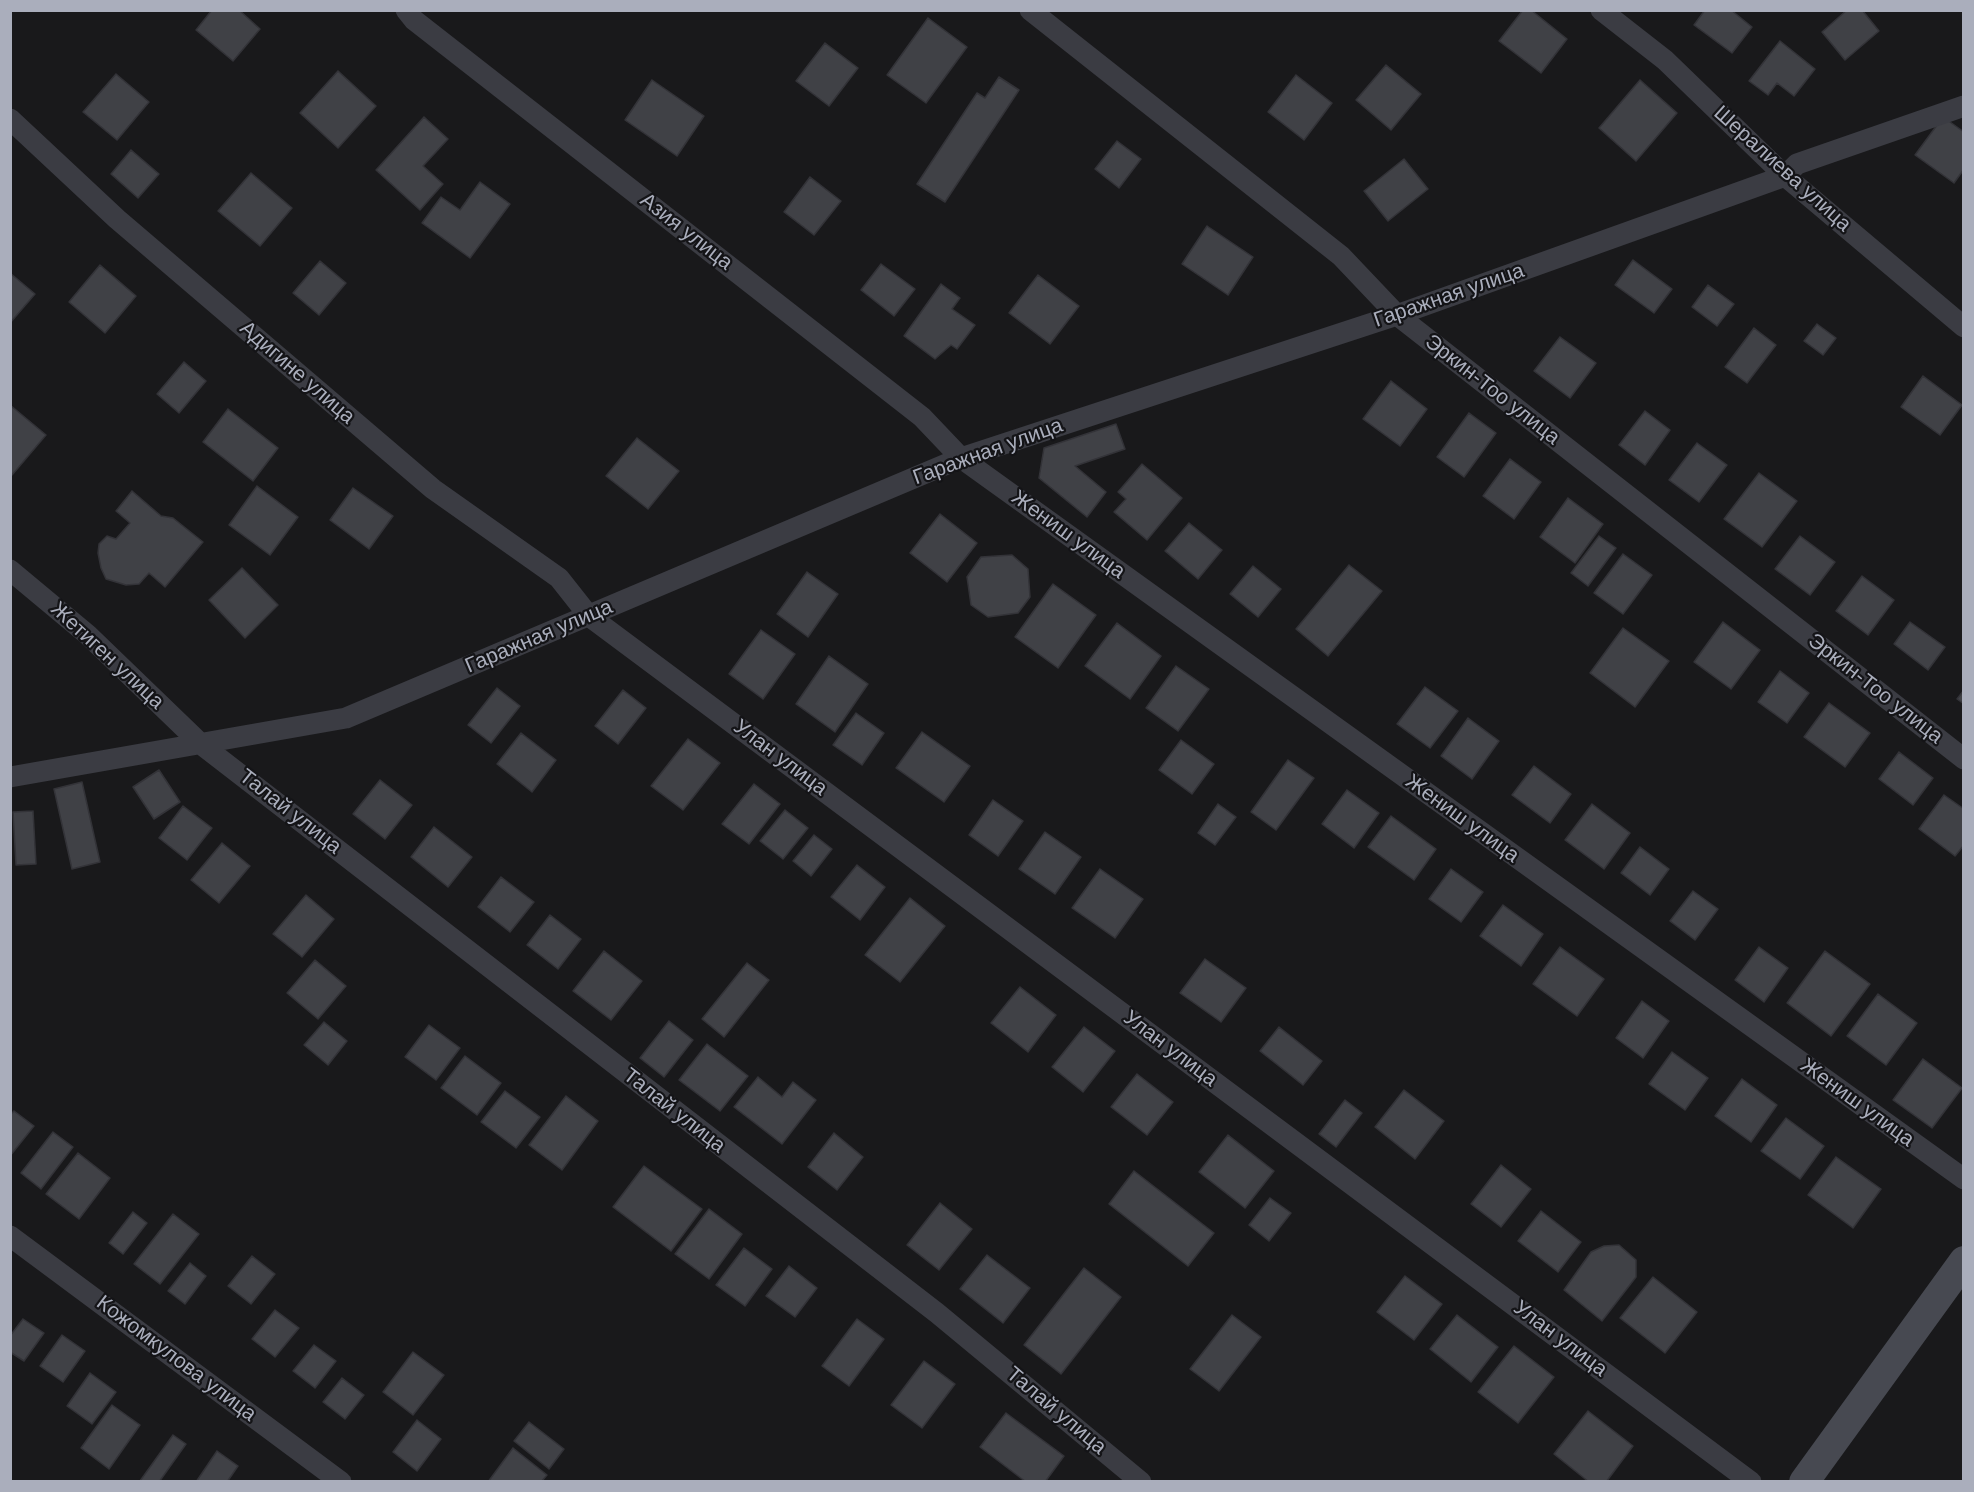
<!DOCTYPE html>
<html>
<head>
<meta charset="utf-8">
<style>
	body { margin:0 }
	#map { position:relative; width:1974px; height:1492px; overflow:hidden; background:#19191b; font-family:Helvetica,sans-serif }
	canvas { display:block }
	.frame { position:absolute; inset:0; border:12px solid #aaaebc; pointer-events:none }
</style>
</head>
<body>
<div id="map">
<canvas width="1974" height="1492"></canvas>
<div class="frame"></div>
</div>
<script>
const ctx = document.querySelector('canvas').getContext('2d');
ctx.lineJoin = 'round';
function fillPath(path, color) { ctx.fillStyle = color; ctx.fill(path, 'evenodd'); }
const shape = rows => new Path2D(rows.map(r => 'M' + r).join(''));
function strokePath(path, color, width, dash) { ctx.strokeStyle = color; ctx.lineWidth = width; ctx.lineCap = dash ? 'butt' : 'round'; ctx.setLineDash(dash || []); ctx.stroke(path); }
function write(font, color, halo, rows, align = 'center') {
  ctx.font = font + ' Helvetica,sans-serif'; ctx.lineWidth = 4.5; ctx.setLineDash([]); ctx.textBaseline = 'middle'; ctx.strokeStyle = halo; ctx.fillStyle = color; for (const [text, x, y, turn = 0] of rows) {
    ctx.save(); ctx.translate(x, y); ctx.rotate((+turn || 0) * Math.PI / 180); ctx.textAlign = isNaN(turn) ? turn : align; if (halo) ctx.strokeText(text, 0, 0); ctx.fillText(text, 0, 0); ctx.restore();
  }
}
const building = shape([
	[212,10,239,10,260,29,233,61,196,30,212,10],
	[1523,10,1531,10,1567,39,1541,73,1499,41,1523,10],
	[1705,10,1731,10,1752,27,1732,53,1694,25,1705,10],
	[1847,10,1862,10,1879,31,1845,60,1822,32,1847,10],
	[928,18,967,47,926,103,887,75,928,18],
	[1780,41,1815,69,1794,96,1777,83,1768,95,1749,81,1780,41],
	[825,43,858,68,829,106,796,81,825,43],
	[1386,65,1421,94,1391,130,1356,100,1386,65],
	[338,71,376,106,338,148,300,113,338,71],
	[116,74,149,102,117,140,83,112,116,74],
	[1296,75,1332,103,1304,140,1268,112,1296,75],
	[999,77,1019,90,945,202,917,184,977,93,985,98,999,77],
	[652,80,704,116,677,156,625,120,652,80],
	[1640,80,1677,113,1636,161,1599,128,1640,80],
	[424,117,448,139,423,166,443,184,420,210,376,170,424,117],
	[1943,117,1964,132,1964,169,1954,183,1915,155,1943,117],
	[1117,141,1141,159,1119,188,1095,169,1117,141],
	[131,150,159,174,138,198,111,174,131,150],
	[1404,159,1428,189,1388,221,1364,191,1404,159],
	[251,173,292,208,260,246,218,211,251,173],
	[810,177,841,201,814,235,784,212,810,177],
	[480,182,510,204,470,258,422,223,441,197,460,210,480,182],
	[1207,226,1253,257,1228,295,1182,264,1207,226],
	[1633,260,1672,289,1654,313,1615,285,1633,260],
	[320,261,346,283,319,315,293,293,320,261],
	[881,264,915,289,894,316,861,290,881,264],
	[100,265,136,296,105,333,69,302,100,265],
	[10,273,35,294,10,323,10,273],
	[1038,275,1079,306,1050,344,1009,313,1038,275],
	[941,284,960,298,952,309,975,325,957,349,951,345,935,359,904,336,941,284],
	[1708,285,1734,304,1717,326,1692,307,1708,285],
	[1817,324,1836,338,1823,355,1804,341,1817,324],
	[1754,328,1776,345,1747,383,1725,367,1754,328],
	[1560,337,1596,363,1570,398,1534,371,1560,337],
	[184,362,206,381,179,413,157,394,184,362],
	[1923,376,1962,405,1940,435,1901,407,1923,376],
	[1391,381,1427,409,1400,446,1363,419,1391,381],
	[10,405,46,435,12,475,10,474,10,405],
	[228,409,278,448,253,481,203,442,228,409],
	[1645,411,1670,430,1645,465,1619,445,1645,411],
	[1469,413,1496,433,1464,477,1437,457,1469,413],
	[1116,424,1125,449,1075,466,1106,492,1087,517,1039,478,1044,448,1116,424],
	[637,438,679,471,648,509,606,476,637,438],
	[1697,443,1727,465,1699,502,1669,480,1697,443],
	[1510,459,1541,482,1514,519,1483,496,1510,459],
	[1142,464,1182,498,1147,540,1114,512,1126,499,1118,492,1142,464],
	[1759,473,1797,501,1762,547,1724,519,1759,473],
	[257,486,298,517,270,555,229,525,257,486],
	[353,488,393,516,369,549,330,520,353,488],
	[132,491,161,516,173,518,203,542,165,587,149,573,139,584,126,585,106,579,101,568,98,553,99,544,107,536,116,539,130,523,116,511,132,491],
	[1568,498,1603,524,1575,563,1540,537,1568,498],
	[940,514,977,543,947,582,910,553,940,514],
	[1189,523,1222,550,1198,579,1165,551,1189,523],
	[1599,536,1616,548,1588,586,1571,573,1599,536],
	[1800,536,1835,562,1810,595,1775,569,1800,536],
	[1623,554,1652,575,1623,614,1594,593,1623,554],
	[1012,555,1028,569,1030,597,1018,613,988,617,971,605,967,577,981,557,1012,555],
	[1349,565,1382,591,1328,656,1296,629,1349,565],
	[1253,566,1281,589,1258,617,1230,594,1253,566],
	[242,568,278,605,245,638,209,600,242,568],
	[807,572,838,594,808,637,777,614,807,572],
	[1862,576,1894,600,1868,635,1836,611,1862,576],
	[1053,584,1096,615,1058,668,1015,637,1053,584],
	[1723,622,1760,650,1731,689,1694,662,1723,622],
	[1910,622,1945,647,1928,670,1894,644,1910,622],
	[1117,623,1161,656,1130,699,1085,666,1117,623],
	[1623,628,1669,661,1635,707,1590,673,1623,628],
	[761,630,795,654,763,699,729,674,761,630],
	[829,656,868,684,835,732,796,704,829,656],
	[1176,666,1209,689,1178,731,1146,708,1176,666],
	[1780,671,1809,693,1787,723,1758,702,1780,671],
	[1425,687,1458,711,1430,748,1397,724,1425,687],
	[497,688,520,706,491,743,468,725,497,688],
	[623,690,646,708,618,744,595,726,623,690],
	[1964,690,1964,704,1957,699,1964,690],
	[1829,703,1870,733,1845,767,1804,737,1829,703],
	[856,713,884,733,862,765,833,745,856,713],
	[1468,718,1499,741,1472,779,1441,756,1468,718],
	[922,732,970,766,944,802,896,768,922,732],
	[521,733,556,760,532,792,497,764,521,733],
	[688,739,720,763,683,810,651,786,688,739],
	[1181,740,1214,764,1192,794,1159,770,1181,740],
	[1899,752,1933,778,1913,805,1879,779,1899,752],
	[1288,760,1314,778,1276,830,1251,812,1288,760],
	[1534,766,1571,794,1550,823,1512,795,1534,766],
	[159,770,180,802,154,819,133,787,159,770],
	[380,780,412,805,385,839,353,814,380,780],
	[82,782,100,862,72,869,54,789,82,782],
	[754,784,780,804,749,844,722,824,754,784],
	[1347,790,1379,813,1354,848,1322,824,1347,790],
	[1944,795,1964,809,1964,845,1955,856,1919,829,1944,795],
	[993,800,1023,821,998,856,969,835,993,800],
	[1218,804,1236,817,1215,845,1198,833,1218,804],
	[1592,804,1630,833,1604,869,1565,840,1592,804],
	[183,806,212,828,187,860,159,838,183,806],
	[785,810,808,828,783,859,760,841,785,810],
	[33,811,36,864,16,865,13,812,33,811],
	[1391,816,1436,849,1414,880,1368,847,1391,816],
	[434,827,472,857,448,887,411,857,434,827],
	[1045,832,1081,857,1055,894,1019,869,1045,832],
	[814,835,832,849,811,876,793,861,814,835],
	[222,843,250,866,219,903,191,880,222,843],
	[1640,847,1669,869,1650,895,1621,873,1640,847],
	[857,865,885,887,860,920,831,897,857,865],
	[1100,869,1143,899,1115,938,1072,908,1100,869],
	[1451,869,1483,892,1461,922,1429,899,1451,869],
	[501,877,534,902,510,932,478,907,501,877],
	[1693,891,1718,909,1695,940,1670,921,1693,891],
	[306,895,334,919,302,957,273,934,306,895],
	[910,898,945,926,900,982,865,955,910,898],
	[1503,905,1543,934,1521,966,1480,936,1503,905],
	[550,915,581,939,558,969,527,945,550,915],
	[1560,947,1604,979,1577,1016,1533,984,1560,947],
	[1759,947,1788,968,1764,1002,1735,980,1759,947],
	[604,951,642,981,611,1020,573,991,604,951],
	[1825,951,1870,984,1831,1036,1787,1003,1825,951],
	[1205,959,1246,988,1221,1022,1180,993,1205,959],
	[315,960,346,986,318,1019,287,993,315,960],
	[747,963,769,980,724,1037,702,1019,747,963],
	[1020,987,1056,1015,1028,1052,991,1023,1020,987],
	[1878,994,1917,1023,1886,1065,1847,1036,1878,994],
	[1642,1001,1669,1021,1643,1058,1616,1038,1642,1001],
	[669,1021,693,1040,664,1077,640,1058,669,1021],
	[324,1022,347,1041,328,1065,304,1045,324,1022],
	[429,1025,460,1048,436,1080,405,1057,429,1025],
	[1084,1027,1115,1051,1083,1092,1052,1067,1084,1027],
	[1279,1027,1322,1061,1303,1085,1260,1051,1279,1027],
	[707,1044,748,1076,720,1111,679,1080,707,1044],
	[1672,1052,1708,1078,1685,1110,1649,1084,1672,1052],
	[465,1056,501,1083,477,1115,441,1088,465,1056],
	[1923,1059,1962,1088,1932,1128,1893,1100,1923,1059],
	[1137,1074,1173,1102,1147,1135,1111,1107,1137,1074],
	[758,1077,782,1097,793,1082,816,1100,782,1144,734,1107,758,1077],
	[1742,1079,1777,1105,1751,1142,1715,1116,1742,1079],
	[1404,1090,1444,1121,1415,1159,1375,1127,1404,1090],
	[505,1091,540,1117,516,1148,481,1122,505,1091],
	[566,1096,598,1121,562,1170,529,1145,566,1096],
	[1345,1100,1362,1113,1336,1147,1319,1134,1345,1100],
	[14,1111,34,1126,10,1156,10,1115,14,1111],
	[1786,1118,1824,1146,1800,1179,1761,1151,1786,1118],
	[53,1132,73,1147,41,1189,21,1173,53,1132],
	[834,1133,863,1157,837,1190,808,1167,834,1133],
	[1228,1135,1274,1171,1245,1208,1199,1172,1228,1135],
	[78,1153,110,1178,79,1219,46,1194,78,1153],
	[1836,1157,1881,1189,1853,1228,1808,1195,1836,1157],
	[1501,1165,1531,1189,1501,1227,1471,1204,1501,1165],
	[644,1166,702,1209,671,1251,613,1207,644,1166],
	[1134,1171,1214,1233,1188,1266,1109,1204,1134,1171],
	[1270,1198,1291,1213,1269,1241,1249,1225,1270,1198],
	[940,1203,972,1229,939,1270,907,1245,940,1203],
	[709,1209,742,1234,709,1279,675,1254,709,1209],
	[1541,1211,1581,1242,1558,1272,1518,1241,1541,1211],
	[133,1212,147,1223,123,1254,109,1243,133,1212],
	[173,1214,199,1234,160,1284,134,1264,173,1214],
	[1619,1245,1636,1260,1636,1277,1602,1321,1564,1290,1591,1252,1604,1246,1619,1245],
	[744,1248,772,1269,745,1306,716,1285,744,1248],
	[987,1255,1030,1288,1003,1323,960,1289,987,1255],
	[252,1256,275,1274,251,1304,228,1286,252,1256],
	[190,1263,206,1276,185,1304,168,1291,190,1263],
	[789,1266,817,1288,795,1317,766,1296,789,1266],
	[1084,1268,1121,1297,1061,1374,1024,1345,1084,1268],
	[1405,1276,1442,1304,1414,1340,1377,1312,1405,1276],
	[1653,1277,1697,1312,1665,1353,1620,1318,1653,1277],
	[275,1310,299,1328,275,1357,252,1339,275,1310],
	[1232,1315,1261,1337,1219,1391,1190,1369,1232,1315],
	[1457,1315,1498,1347,1471,1382,1430,1349,1457,1315],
	[23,1319,44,1333,24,1361,10,1352,10,1336,23,1319],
	[857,1319,884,1339,849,1386,822,1366,857,1319],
	[62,1335,85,1351,63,1382,40,1366,62,1335],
	[314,1345,336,1361,315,1388,293,1371,314,1345],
	[1514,1346,1554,1377,1518,1423,1478,1392,1514,1346],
	[413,1352,444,1375,413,1415,383,1392,413,1352],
	[924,1361,955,1384,922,1428,891,1405,924,1361],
	[90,1373,116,1392,92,1424,67,1406,90,1373],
	[342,1378,364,1395,345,1419,323,1402,342,1378],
	[112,1405,140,1425,109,1469,81,1448,112,1405],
	[1588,1411,1633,1446,1606,1482,1589,1482,1554,1454,1588,1411],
	[1006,1413,1064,1456,1045,1482,1026,1482,980,1447,1006,1413],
	[417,1420,441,1439,417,1471,393,1452,417,1420],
	[529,1422,564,1449,549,1469,514,1441,529,1422],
	[173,1435,186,1444,159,1482,140,1481,173,1435],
	[513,1448,547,1475,541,1482,488,1482,513,1448],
	[217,1451,238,1466,227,1482,196,1482,217,1451]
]);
fillPath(building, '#404146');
strokePath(building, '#333338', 1.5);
strokePath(shape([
	[406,10,414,20,922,417,961,458,1964,1179],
	[1030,10,1341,256,1397,315,1964,759],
	[1601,10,1665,60,1785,176,1964,327],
	[10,119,117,219,433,489,559,578,589,616,1751,1482],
	[10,570,88,635,202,745,937,1313,1141,1482],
	[10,777,346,718,961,458,1397,315,1785,176,1797,164,1964,106],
	[10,1236,341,1482]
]), '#3b3c43', 21);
strokePath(shape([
	[1804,1482,1964,1261]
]), '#474951', 30);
write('21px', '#aaaebc', '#141417', [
	["Шералиева улица",1782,169,42],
	["Азия улица",686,232,38],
	["Гаражная улица",1449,296,-19],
	["Адигине улица",297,373,41],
	["Эркин-Тоо улица",1492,390,38],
	["Гаражная улица",988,452,-20],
	["Жениш улица",1068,535,36],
	["Гаражная улица",539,637,-23],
	["Жетиген улица",107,656,43],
	["Эркин-Тоо улица",1875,689,38],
	["Улан улица",780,758,37],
	["Талай улица",290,812,38],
	["Жениш улица",1462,819,36],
	["Улан улица",1170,1049,37],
	["Жениш улица",1857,1103,36],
	["Талай улица",674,1111,38],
	["Улан улица",1560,1339,37],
	["Кожомкулова улица",176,1359,37],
	["Талай улица",1056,1411,40]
]);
</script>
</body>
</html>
